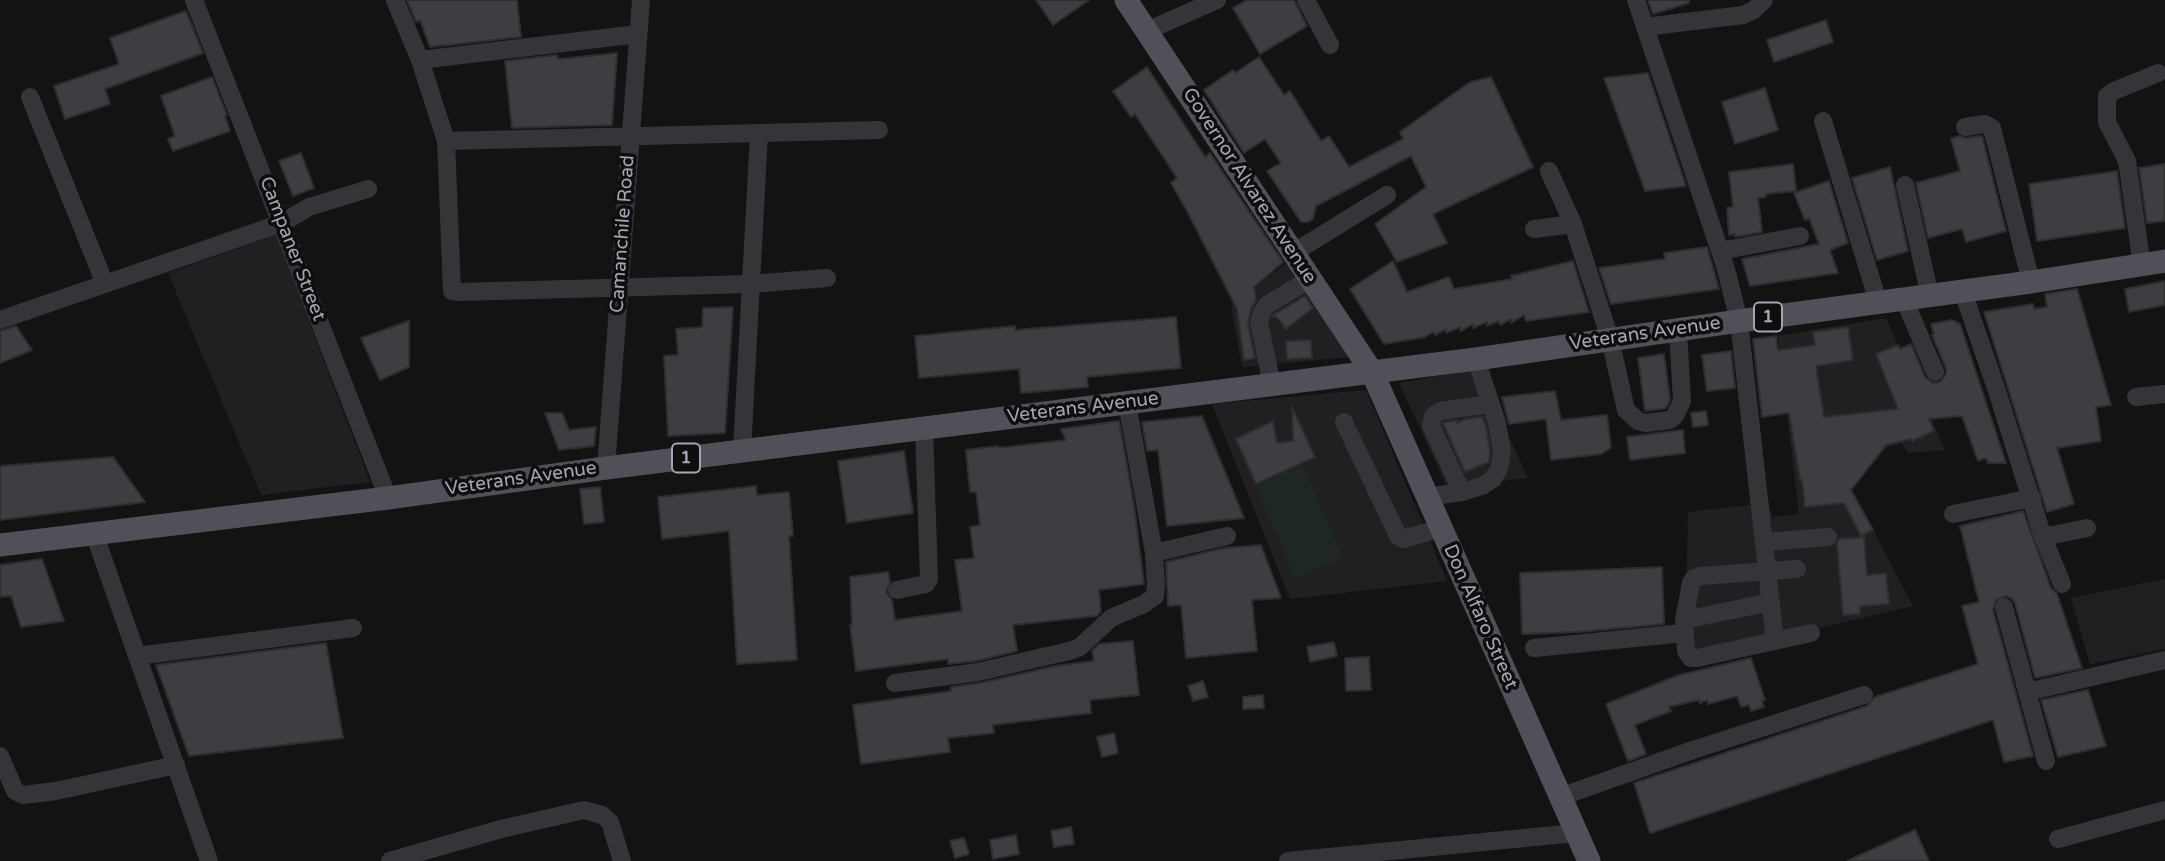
<!DOCTYPE html>
<html>
<head>
<meta charset="utf-8">
<style>
	body { margin:0 }
	canvas { display:block; background:#131314 }
</style>
</head>
<body>
<canvas width="2165" height="861"></canvas>
<script>
const ctx = document.querySelector('canvas').getContext('2d');
ctx.lineJoin = 'round';
function fillPath(path, color) { ctx.fillStyle = color; ctx.fill(path, 'evenodd'); }
const shape = rows => new Path2D(rows.map(r => 'M' + r).join(''));
function strokePath(path, color, width, dash) { ctx.strokeStyle = color; ctx.lineWidth = width; ctx.lineCap = dash ? 'butt' : 'round'; ctx.setLineDash(dash || []); ctx.stroke(path); }
function write(font, color, halo, rows, align = 'center') {
  ctx.font = font + ' "Varela Round",sans-serif'; ctx.lineWidth = 7; ctx.setLineDash([]); ctx.textBaseline = 'middle'; ctx.strokeStyle = halo; ctx.fillStyle = color; for (const [text, x, y, turn = 0] of rows) {
    ctx.save(); ctx.translate(x, y); ctx.rotate((+turn || 0) * Math.PI / 180); ctx.textAlign = isNaN(turn) ? turn : align; if (halo) ctx.strokeText(text, 0, 0); ctx.fillText(text, 0, 0); ctx.restore();
  }
}
fillPath(shape([
	[276,235,370,482,261,495,168,273],
	[1288,262,1350,357,1242,367,1231,306],
	[1886,318,1945,450,1908,453,1901,443,1886,448,1852,490,1913,606,1685,660,1688,512,1767,503,1773,517,1799,514,1778,336],
	[1478,369,1528,478,1447,487,1399,383],
	[1366,390,1447,581,1290,599,1212,404],
	[2165,579,2165,649,2090,664,2071,598]
]), '#201f21');
fillPath(shape([
	[1303,465,1343,558,1295,579,1255,486]
]), '#1f2723');
const building = shape([
	[407,0,517,0,521,37,430,47,420,20,416,22,407,0],
	[1036,0,1089,0,1053,25,1036,0],
	[1247,0,1294,0,1307,26,1260,54,1233,8,1247,0],
	[1648,0,1689,0,1689,3,1653,14,1648,0],
	[186,11,203,53,105,89,110,104,65,119,54,86,119,64,110,38,186,11],
	[1826,20,1833,42,1774,62,1767,40,1826,20],
	[617,53,612,125,512,128,505,61,557,55,558,59,617,53],
	[1259,57,1284,95,1290,91,1321,141,1329,136,1349,167,1403,139,1400,132,1470,82,1491,77,1533,167,1433,214,1447,243,1397,262,1375,224,1426,187,1411,156,1316,206,1313,219,1308,222,1301,222,1267,171,1281,163,1265,139,1244,153,1204,90,1233,70,1235,73,1259,57],
	[1147,67,1205,157,1210,153,1283,262,1254,287,1256,300,1251,309,1248,324,1255,358,1244,360,1237,309,1187,211,1171,183,1177,178,1135,114,1131,117,1113,91,1147,67],
	[1648,73,1686,186,1645,191,1604,78,1648,73],
	[212,77,227,115,225,116,230,131,173,151,168,139,175,136,161,96,212,77],
	[1765,88,1778,130,1735,144,1722,102,1765,88],
	[1959,136,1966,138,1982,136,2006,231,1966,242,1962,229,1928,238,1916,183,1960,171,1951,139,1959,136],
	[301,153,314,188,293,196,279,161,301,153],
	[1793,164,1796,191,1766,194,1766,197,1758,198,1762,232,1735,237,1735,234,1729,235,1727,208,1733,207,1729,172,1793,164],
	[2165,164,2165,221,2147,223,2139,168,2165,164],
	[1890,167,1908,251,1877,260,1852,178,1890,167],
	[2117,171,2125,228,2037,241,2029,184,2117,171],
	[1829,181,1848,243,1830,250,1838,273,1750,286,1742,259,1819,244,1809,218,1805,220,1794,193,1829,181],
	[1707,247,1719,289,1611,304,1599,268,1665,259,1664,253,1707,247],
	[1393,261,1407,292,1449,277,1454,289,1512,279,1511,276,1573,261,1589,312,1526,321,1524,315,1511,323,1511,319,1500,325,1499,321,1487,326,1487,322,1473,328,1473,324,1461,331,1460,327,1446,333,1446,329,1435,335,1433,332,1425,337,1384,344,1350,289,1393,261],
	[2165,281,2165,305,2129,312,2125,289,2165,281],
	[2077,289,2111,405,2096,407,2101,441,2057,448,2074,504,2047,512,1984,312,2033,304,2034,309,2047,307,2045,294,2077,289],
	[1305,296,1313,308,1286,329,1277,317,1272,317,1275,314,1305,296],
	[733,307,725,433,668,436,664,356,678,355,676,329,702,327,703,308,733,307],
	[1176,317,1181,368,1087,377,1088,387,1021,393,1019,369,919,378,915,336,1015,326,1015,330,1176,317],
	[1952,320,1960,324,2006,463,1988,463,1986,458,1978,461,1962,416,1929,419,1934,431,1912,441,1911,439,1886,445,1851,490,1873,530,1861,536,1844,503,1805,507,1802,480,1800,480,1789,413,1762,417,1753,339,1776,336,1778,350,1815,345,1813,332,1848,327,1853,360,1816,366,1824,417,1898,409,1876,354,1898,345,1900,349,1911,344,1925,377,1933,383,1940,382,1946,374,1946,368,1932,335,1934,334,1931,324,1952,320],
	[409,321,409,367,380,380,361,338,409,321],
	[16,326,32,350,0,363,0,331,16,326],
	[1311,340,1312,358,1287,359,1286,341,1311,340],
	[1731,351,1735,388,1707,391,1702,355,1731,351],
	[1664,354,1670,400,1666,408,1645,411,1638,358,1664,354],
	[1555,391,1561,420,1607,415,1611,448,1601,454,1551,460,1546,419,1509,424,1502,397,1555,391],
	[1292,407,1315,457,1256,484,1236,439,1273,421,1277,443,1293,441,1292,407],
	[1706,411,1708,425,1693,427,1691,413,1706,411],
	[545,413,562,413,569,430,596,427,594,446,559,450,545,413],
	[1202,416,1244,518,1167,526,1158,450,1147,451,1142,422,1202,416],
	[1482,417,1486,426,1490,452,1489,462,1465,472,1443,423,1456,420,1457,423,1466,419,1482,417],
	[1119,421,1134,505,1144,584,1099,590,1101,611,1097,616,1013,625,1017,651,976,661,948,664,948,659,856,671,850,625,852,625,850,577,888,572,890,582,886,592,892,600,895,620,962,611,955,560,974,558,970,527,980,525,976,492,970,492,966,450,998,446,998,448,1066,440,1061,429,1119,421],
	[1683,430,1685,453,1630,460,1627,437,1683,430],
	[904,451,913,513,847,523,838,461,904,451],
	[113,457,145,502,0,520,0,466,113,457],
	[756,486,757,495,789,492,793,536,789,536,797,660,737,664,729,531,662,539,658,497,756,486],
	[600,487,604,522,584,524,580,489,600,487],
	[2023,511,2051,588,2057,594,2082,668,2035,678,2015,603,2011,598,2006,596,1996,600,1993,610,2033,756,2004,762,1993,720,1650,833,1634,783,1867,706,1875,697,1978,664,1962,606,1979,602,1960,526,2023,511],
	[1864,537,1867,575,1886,573,1889,604,1860,606,1860,614,1843,615,1837,544,1839,539,1864,537],
	[1261,545,1281,598,1252,600,1257,651,1186,658,1181,605,1168,606,1166,562,1224,548,1261,545],
	[42,559,64,621,21,627,11,596,0,597,0,565,42,559],
	[1662,567,1664,624,1579,632,1522,634,1520,573,1662,567],
	[1133,641,1139,695,1090,700,1091,713,993,725,994,733,948,738,950,752,861,764,853,705,951,691,951,687,980,683,1055,666,1094,661,1092,651,1099,644,1133,641],
	[1334,642,1337,656,1310,662,1307,647,1334,642],
	[326,643,343,738,189,756,156,665,326,643],
	[1369,657,1371,690,1346,691,1345,658,1369,657],
	[1751,658,1765,700,1762,701,1764,707,1751,711,1749,705,1741,707,1737,696,1708,704,1707,700,1700,703,1699,700,1669,707,1671,711,1635,725,1646,754,1628,761,1606,704,1679,675,1751,658],
	[1203,681,1208,697,1193,701,1188,686,1203,681],
	[2088,690,2106,746,2058,757,2041,700,2088,690],
	[1263,695,1264,708,1243,709,1243,697,1263,695],
	[1114,733,1118,753,1102,757,1097,737,1114,733],
	[1071,827,1074,844,1054,847,1051,831,1071,827],
	[1915,830,1929,861,1847,861,1915,830],
	[1016,835,1019,854,993,859,990,840,1016,835],
	[964,838,969,854,955,858,950,841,964,838]
]);
fillPath(building, '#3e3d41');
strokePath(building, '#2e2d30', 2);
strokePath(shape([
	[194,0,388,498],
	[395,0,420,60,446,141,452,291,459,292,750,284,827,278],
	[1306,0,1330,45],
	[1636,0,1726,269,1739,321,1775,641],
	[1645,27,1743,15,1754,10,1764,0],
	[1146,31,1217,0],
	[420,60,638,34],
	[30,97,105,284],
	[1823,121,1878,302],
	[1965,127,1985,124,1992,128,2031,282],
	[446,141,879,130],
	[1549,171,1573,224,1610,339,1626,410,1638,421,1646,423,1670,420,1675,416,1682,401,1678,331],
	[1905,185,1930,296],
	[1534,229,1573,224],
	[1720,251,1800,236],
	[1293,253,1387,195],
	[2142,266,2127,161,2107,122,2107,96,2114,91,2158,73],
	[1963,292,1997,391,2043,537,2062,584],
	[1904,299,1935,372],
	[0,320,282,223,309,207,368,189],
	[1272,385,1259,322,1262,312,1267,305,1310,279],
	[2136,397,2165,394],
	[1344,422,1398,536,1403,539,1441,528],
	[742,451,759,134],
	[606,468,641,0],
	[1462,492,1431,426,1433,416,1440,411,1490,404],
	[1427,497,1462,492,1482,486,1493,479,1499,469,1502,452,1497,423,1476,359],
	[1953,514,2032,498],
	[94,533,209,861],
	[2043,537,2087,528],
	[1765,542,1828,537],
	[1154,553,1227,536],
	[1797,569,1701,576,1694,578,1691,583,1684,620,1686,651,1691,658,1697,658,1811,633],
	[897,590,926,584,929,579,924,428],
	[2004,607,2046,761],
	[1684,620,1771,602],
	[1534,648,1684,633],
	[137,656,353,628],
	[895,683,978,672,1069,651,1080,647,1111,618,1144,604,1155,596,1156,585,1154,553,1127,403],
	[2027,692,2165,660],
	[0,756,15,791,23,795,56,791,176,765],
	[1560,797,1693,750,1864,695],
	[2058,839,2165,810],
	[390,861,501,829,584,810,602,815,610,822,622,861],
	[1288,861,1576,833]
]), '#353439', 18);
strokePath(shape([
	[1126,0,1372,372,1589,861],
	[0,545,388,498,606,468,1476,359,1739,321,2031,282,2165,261]
]), '#515058', 23);
for (const [x, y, w] of [
	[1768,317,28],
	[686,458,28]
]) { const box = new Path2D(); box.roundRect(x - w / 2, y - 14.5, w, 29, 5); ctx.fillStyle = '#0e0e0f'; ctx.fill(box); strokePath(box, '#a5a5b4', 2); }
write('bold 18px', '#a5a5b4', null, [
	["1",1768,317],
	["1",686,458]
]);
write('19px', '#a5a5b4', '#0e0e0f', [
	["Governor Alvarez Avenue",1249,186,57],
	["Camanchile Road",623,234,-86],
	["Campaner Street",292,249,69],
	["Veterans Avenue",1645,334,-8],
	["Veterans Avenue",1083,408,-7],
	["Veterans Avenue",521,479,-8],
	["Don Alfaro Street",1480,617,66]
]);
</script>
</body>
</html>
